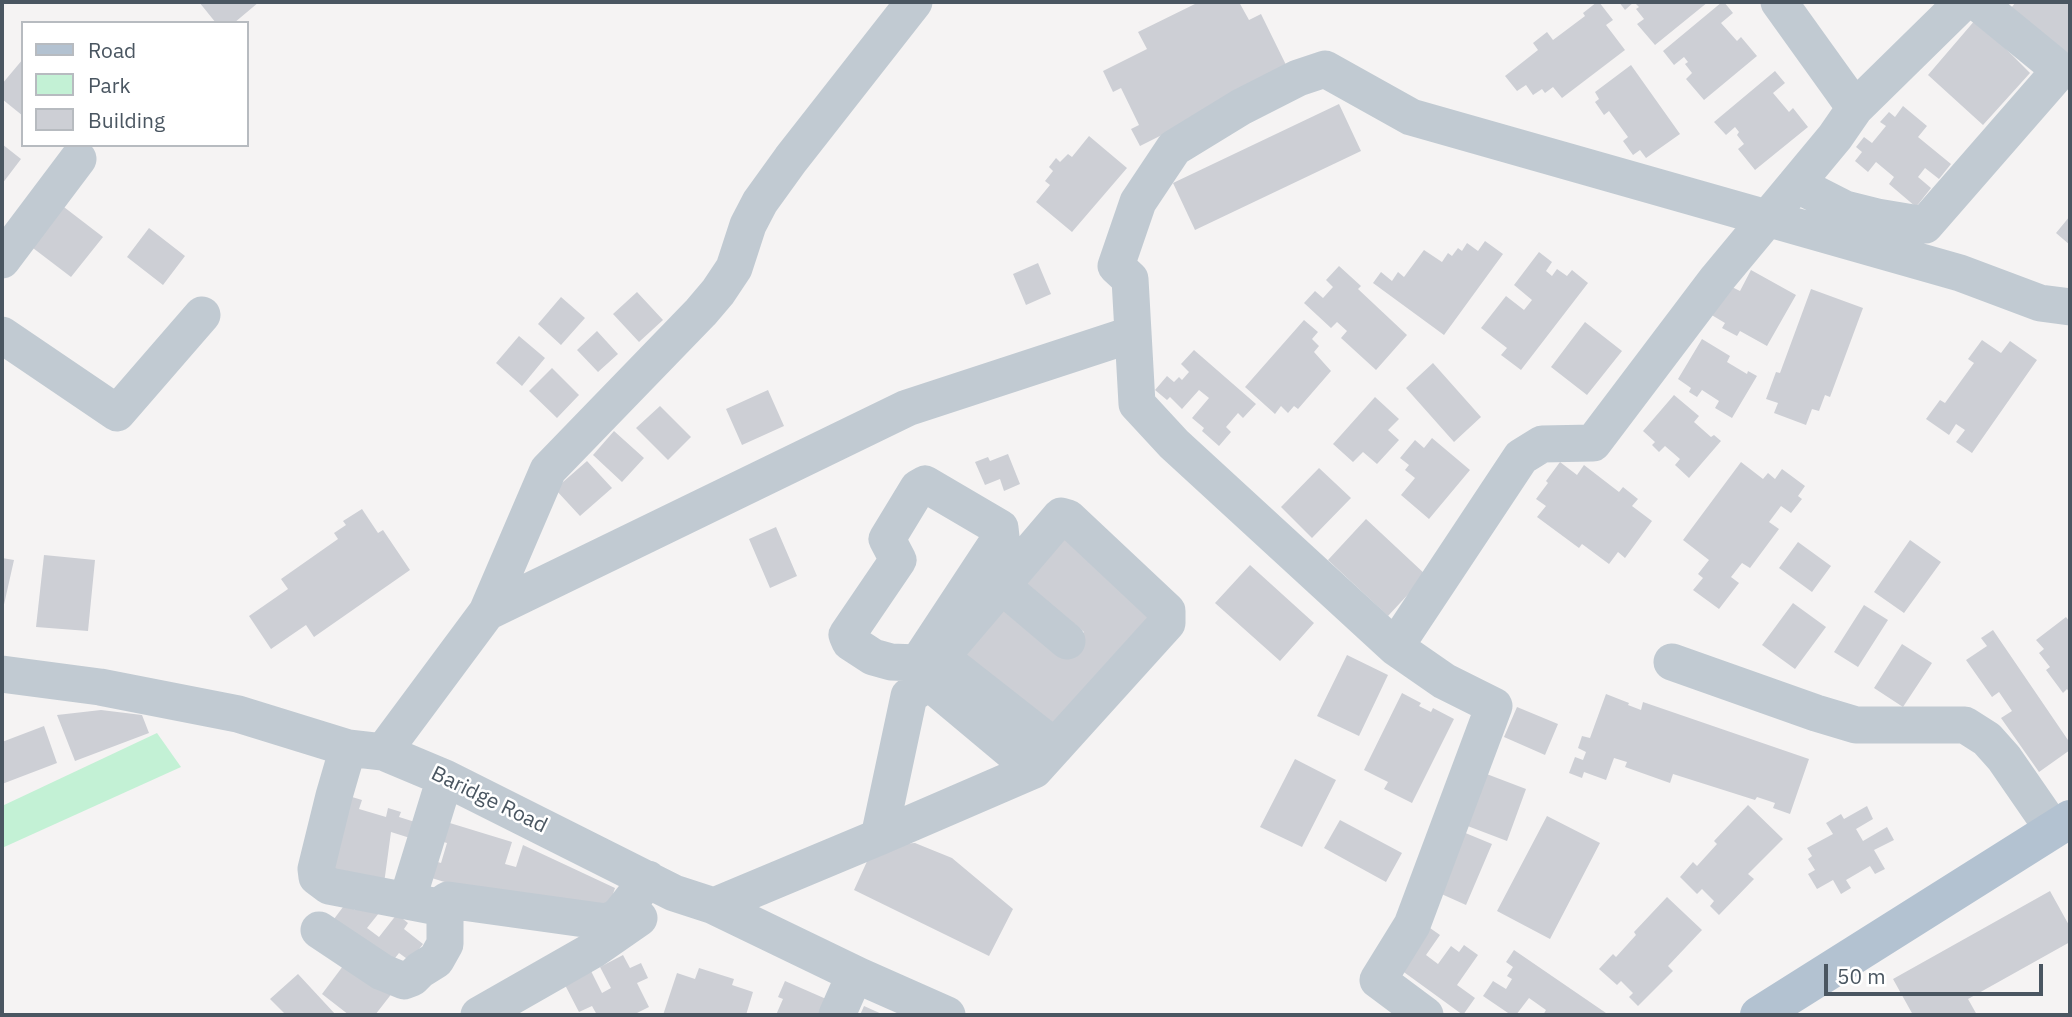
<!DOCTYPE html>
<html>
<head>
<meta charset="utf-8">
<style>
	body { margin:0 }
	#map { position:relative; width:2072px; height:1017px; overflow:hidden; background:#f5f3f3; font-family:"IBM Plex Sans",sans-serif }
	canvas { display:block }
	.frame { position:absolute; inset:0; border:4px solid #4a5661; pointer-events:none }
	.legend { position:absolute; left:21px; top:21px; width:228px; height:126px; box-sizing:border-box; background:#fff; border:2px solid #b7bbc0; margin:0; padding:9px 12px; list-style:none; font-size:21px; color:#4a5661 }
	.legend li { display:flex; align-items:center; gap:14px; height:35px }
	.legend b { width:35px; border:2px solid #b7bbc0 }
	.scale { position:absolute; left:1824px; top:964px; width:219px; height:32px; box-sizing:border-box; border:4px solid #4a5661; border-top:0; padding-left:9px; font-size:21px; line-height:24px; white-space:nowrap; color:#4a5661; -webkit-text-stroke:5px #fff; paint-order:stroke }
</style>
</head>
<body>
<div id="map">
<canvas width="2072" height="1017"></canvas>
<div class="frame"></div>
<ul class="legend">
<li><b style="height:9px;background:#b3c2d1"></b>Road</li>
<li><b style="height:19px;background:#c3f1d5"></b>Park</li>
<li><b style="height:19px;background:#cdcfd5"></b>Building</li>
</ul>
<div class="scale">50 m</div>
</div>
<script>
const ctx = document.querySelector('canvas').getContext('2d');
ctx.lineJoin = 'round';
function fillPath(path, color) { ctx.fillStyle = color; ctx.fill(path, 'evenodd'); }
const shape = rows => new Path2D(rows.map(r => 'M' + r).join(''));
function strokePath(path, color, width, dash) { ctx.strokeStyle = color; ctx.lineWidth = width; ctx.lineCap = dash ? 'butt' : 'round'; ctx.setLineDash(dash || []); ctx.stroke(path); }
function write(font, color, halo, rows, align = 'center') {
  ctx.font = font + ' "IBM Plex Sans",sans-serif'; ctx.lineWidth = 5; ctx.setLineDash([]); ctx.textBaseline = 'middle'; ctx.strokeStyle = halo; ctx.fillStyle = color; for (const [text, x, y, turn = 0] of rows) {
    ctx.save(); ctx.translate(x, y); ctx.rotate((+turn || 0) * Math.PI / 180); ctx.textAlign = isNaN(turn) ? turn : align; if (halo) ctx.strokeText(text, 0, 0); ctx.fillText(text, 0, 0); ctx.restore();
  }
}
fillPath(shape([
	[157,733,181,767,2,848,2,806]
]), '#c3f1d5');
fillPath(shape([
	[199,2,259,2,234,23,216,23],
	[1199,2,1211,2,1212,3,1239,2,1249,20,1261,14,1289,71,1140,146,1131,129,1139,125,1121,88,1113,92,1103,71,1147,49,1138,32],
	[1597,2,1599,2,1613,20,1606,25,1625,50,1562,98,1553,87,1545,93,1542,89,1533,95,1526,85,1517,91,1505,76,1538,50,1533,43,1547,32,1553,40,1585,16,1583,13],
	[1619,2,1634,2,1625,10],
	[1634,2,1708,2,1655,45,1637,24,1644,19,1636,9,1639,7],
	[1722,2,1724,2,1733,13,1721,23,1737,41,1741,37,1757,56,1704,100,1686,79,1692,73,1685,64,1688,62,1684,57,1674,65,1663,51],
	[2016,2,2070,2,2070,56,2011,8],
	[1976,19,2030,73,1983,125,1928,75],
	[23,59,23,116,2,99,2,84],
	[1631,65,1680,134,1646,158,1640,150,1633,155,1623,141,1628,137,1609,111,1604,115,1595,102,1599,99,1595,92],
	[1775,71,1785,83,1773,93,1789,112,1793,108,1808,127,1755,170,1738,149,1744,144,1737,135,1739,132,1735,127,1726,135,1714,122],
	[1339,104,1361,151,1195,230,1173,183],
	[1903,106,1927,126,1918,137,1951,164,1939,179,1925,168,1918,177,1931,188,1916,207,1889,184,1894,177,1876,162,1868,172,1855,161,1862,152,1856,147,1864,137,1872,143,1886,126,1880,122,1889,112,1895,117],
	[1089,136,1127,168,1072,232,1036,202,1050,185,1045,181,1053,171,1049,167,1056,158,1060,162,1068,154,1072,157],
	[2,144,21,159,2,184],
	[60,204,103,237,71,277,29,245],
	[2070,216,2070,245,2056,233],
	[149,228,185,256,163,285,127,257],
	[1485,241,1503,254,1444,335,1373,283,1381,272,1392,281,1398,272,1404,277,1424,250,1442,262,1448,253,1452,256,1458,248,1462,251,1467,243,1478,251],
	[1539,252,1552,262,1546,271,1552,276,1557,269,1567,276,1572,270,1588,283,1521,370,1501,355,1507,348,1481,328,1506,296,1524,310,1532,300,1514,285],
	[1038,263,1051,294,1026,305,1013,274],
	[1339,266,1361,286,1358,289,1407,335,1376,370,1341,338,1347,331,1337,322,1331,328,1304,303,1315,291,1323,298,1333,287,1326,280],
	[1751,270,1796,295,1767,346,1740,331,1737,336,1722,328,1725,323,1710,314,1726,284,1740,291],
	[1811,289,1863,308,1830,397,1825,395,1819,411,1812,409,1806,425,1774,413,1778,403,1766,399,1776,372,1780,373],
	[637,292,663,320,639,342,613,314],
	[561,297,585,318,561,345,538,324],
	[1304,320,1318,332,1312,339,1319,346,1314,352,1331,371,1298,409,1294,406,1288,413,1281,406,1275,414,1245,387],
	[1585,322,1622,351,1587,395,1551,367],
	[597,331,618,354,598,372,577,350],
	[519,336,545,358,522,386,496,363],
	[1702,339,1730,356,1727,362,1747,374,1748,371,1757,376,1732,418,1715,408,1719,401,1702,390,1697,397,1689,392,1691,388,1678,379],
	[1982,340,2001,353,2010,341,2037,360,1972,453,1956,442,1965,430,1956,424,1949,435,1926,419,1940,400,1945,403,1974,363,1968,359],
	[1194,350,1256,404,1243,418,1238,413,1226,427,1231,432,1219,446,1202,431,1204,428,1192,418,1209,398,1199,390,1182,409,1170,397,1167,400,1155,390,1167,376,1174,382,1179,377,1182,380,1189,372,1181,364],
	[1433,363,1481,417,1454,442,1406,388],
	[552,368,579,395,557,418,529,391],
	[768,390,784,426,742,445,726,409],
	[1674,395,1699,416,1694,422,1711,437,1714,435,1721,441,1689,478,1675,465,1680,459,1665,446,1659,452,1652,445,1655,442,1643,431],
	[1375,397,1399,419,1388,430,1399,440,1377,464,1363,452,1353,462,1333,444],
	[660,406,691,437,668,460,636,428],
	[614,431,644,458,622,482,593,455],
	[1432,438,1470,470,1429,519,1401,495,1415,478,1405,470,1409,465,1400,458,1415,440,1424,448],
	[1008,454,1020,484,1004,491,1000,479,985,485,975,462,988,457,990,461],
	[587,461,612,488,580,516,555,489],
	[1560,462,1577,475,1584,465,1619,492,1623,487,1638,499,1632,506,1652,521,1625,558,1618,552,1609,564,1582,544,1579,548,1537,517,1546,506,1536,499,1548,483,1546,481],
	[1741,462,1763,479,1768,473,1775,479,1782,469,1805,486,1798,496,1802,499,1791,513,1781,506,1769,522,1779,529,1750,568,1742,563,1731,577,1739,583,1719,609,1693,590,1703,578,1698,574,1709,560,1683,540],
	[1319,468,1351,498,1312,538,1281,507],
	[362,509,378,533,383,530,410,570,314,637,306,625,271,649,249,616,288,589,281,579,338,539,334,533,346,525,343,521],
	[1366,519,1426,575,1388,616,1328,560],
	[1068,526,1163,618,1057,735,958,652,1002,597,1065,653,1084,632,1023,581],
	[776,527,797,576,770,588,749,539],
	[1910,540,1941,562,1904,613,1874,592],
	[1798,542,1831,566,1812,592,1779,568],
	[44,555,95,560,88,631,36,627],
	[2,558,14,560,3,609,2,609],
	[1250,565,1314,623,1280,661,1215,603],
	[1793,603,1826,627,1795,669,1762,645],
	[1864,605,1888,620,1858,667,1834,652],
	[2066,617,2070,622,2070,694,2067,689,2063,693,2046,670,2050,667,2039,653,2044,649,2036,640],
	[1993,630,2070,743,2070,750,2039,772,2001,718,2012,711,1999,692,1992,697,1966,660,1987,646,1981,638],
	[1902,644,1932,663,1903,707,1874,688],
	[1347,655,1388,675,1359,736,1317,716],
	[1402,693,1421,703,1419,706,1431,712,1433,708,1454,719,1412,803,1384,789,1388,782,1364,770],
	[1606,694,1629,703,1628,705,1641,710,1643,702,1809,759,1790,814,1773,808,1775,803,1757,797,1755,800,1673,774,1670,783,1625,767,1627,762,1614,758,1606,780,1584,772,1582,778,1569,773,1575,757,1583,760,1586,752,1578,748,1582,736,1590,738],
	[1517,707,1558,724,1545,755,1504,737],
	[101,710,142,715,149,733,75,761,57,715],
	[44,726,57,763,2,784,2,742],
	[1295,759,1336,780,1302,847,1260,827],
	[1484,773,1526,789,1507,841,1465,825],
	[352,797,362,800,359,809,386,817,388,808,401,812,399,817,415,822,410,838,391,832,383,891,329,875],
	[1748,805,1783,839,1748,874,1754,879,1719,915,1710,906,1714,901,1702,889,1697,894,1680,877,1693,862,1697,866,1717,844,1714,841],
	[1867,806,1873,819,1856,829,1863,841,1887,827,1894,840,1874,850,1885,869,1875,874,1870,866,1846,880,1851,888,1841,894,1833,880,1817,889,1808,874,1815,870,1808,859,1812,856,1807,848,1833,834,1826,823,1841,814,1844,819],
	[1547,816,1600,843,1550,939,1497,911],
	[440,820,512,842,505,864,516,867,523,845,615,888,606,915,451,884,422,875,427,859,441,863,447,843,434,839],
	[1340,820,1402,853,1386,882,1324,848],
	[1463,832,1492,844,1466,905,1437,892],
	[915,843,952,858,1013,909,989,956,854,890,874,846],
	[2050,891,2070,927,2070,942,1968,999,1977,1015,1913,1015,1893,979],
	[1667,897,1702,930,1668,966,1673,971,1638,1006,1629,997,1633,993,1621,981,1617,985,1599,969,1613,954,1616,957,1636,935,1634,932],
	[346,903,355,910,361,903,383,908,367,928,379,937,397,914,408,923,404,929,423,944,410,961,399,953,388,967,331,923],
	[1420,921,1440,935,1426,955,1438,964,1451,946,1459,952,1464,945,1478,955,1457,985,1475,998,1463,1015,1390,962],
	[1514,950,1606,1013,1605,1015,1543,1015,1546,1010,1529,998,1516,1015,1511,1015,1483,996,1493,981,1506,989,1512,979,1507,976,1513,967,1506,962],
	[623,955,630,968,641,963,648,978,637,983,649,1007,633,1015,597,1015,592,1006,579,1012,565,985,591,971,602,993,611,988,600,967],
	[349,958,393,992,375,1015,349,1015,322,994],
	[699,968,734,979,732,985,753,992,746,1015,663,1015,677,973,695,979],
	[298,974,336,1015,286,1015,270,999],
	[785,981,833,1002,828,1015,776,1015,783,999,778,997],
	[864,1006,884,1015,860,1015]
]), '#cdcfd5');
strokePath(shape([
	[1779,2,1855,108],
	[1796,184,1845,209,1877,217,1925,225,2055,76,2054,65,1977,2],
	[2,260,78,159],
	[2,335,117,413,202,315],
	[1002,586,1067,641],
	[487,612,907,408,1133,334],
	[1395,647,1521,457,1542,444,1593,443,1717,279,1835,137,1855,108,1963,2],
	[1672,662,1816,713,1856,725,1965,725,1987,739,2004,758,2053,829],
	[918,663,891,662,873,657,850,642,847,635,898,560,887,539,918,488,925,484,1000,528,1001,537,918,663,923,686],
	[2,674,100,687,238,714,348,748,383,752,445,778,674,893,714,906,859,976,947,1015],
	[348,748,334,796,316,869,317,877,329,886,407,901],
	[383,752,487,612,548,470,701,312,718,292,734,268,748,225,760,202,791,159,914,2],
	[1034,770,1167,623,1167,611,1068,518,1061,516,945,652,948,663,1055,747],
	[714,906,879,837,1034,770,936,688,923,686,909,696,879,837],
	[438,907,448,900,606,922,616,918,622,912,648,879],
	[319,930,382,972,404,981,412,978,420,970,436,960,445,944,445,915,438,907,407,901,445,778],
	[479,1015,593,950,639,918],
	[837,1015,855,974],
	[1425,1015,1378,980,1412,925,1494,706,1444,681,1395,647,1174,444,1137,404,1130,279,1116,266,1138,202,1174,148,1241,107,1298,78,1325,69,1411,117,1960,273,2040,303,2070,307]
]), '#c1cad2', 37);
strokePath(shape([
	[1759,1015,2070,819]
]), '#b3c2d1', 38);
write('21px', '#4a5661', '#fff', [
	["Baridge Road",489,800,26]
]);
</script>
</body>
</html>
